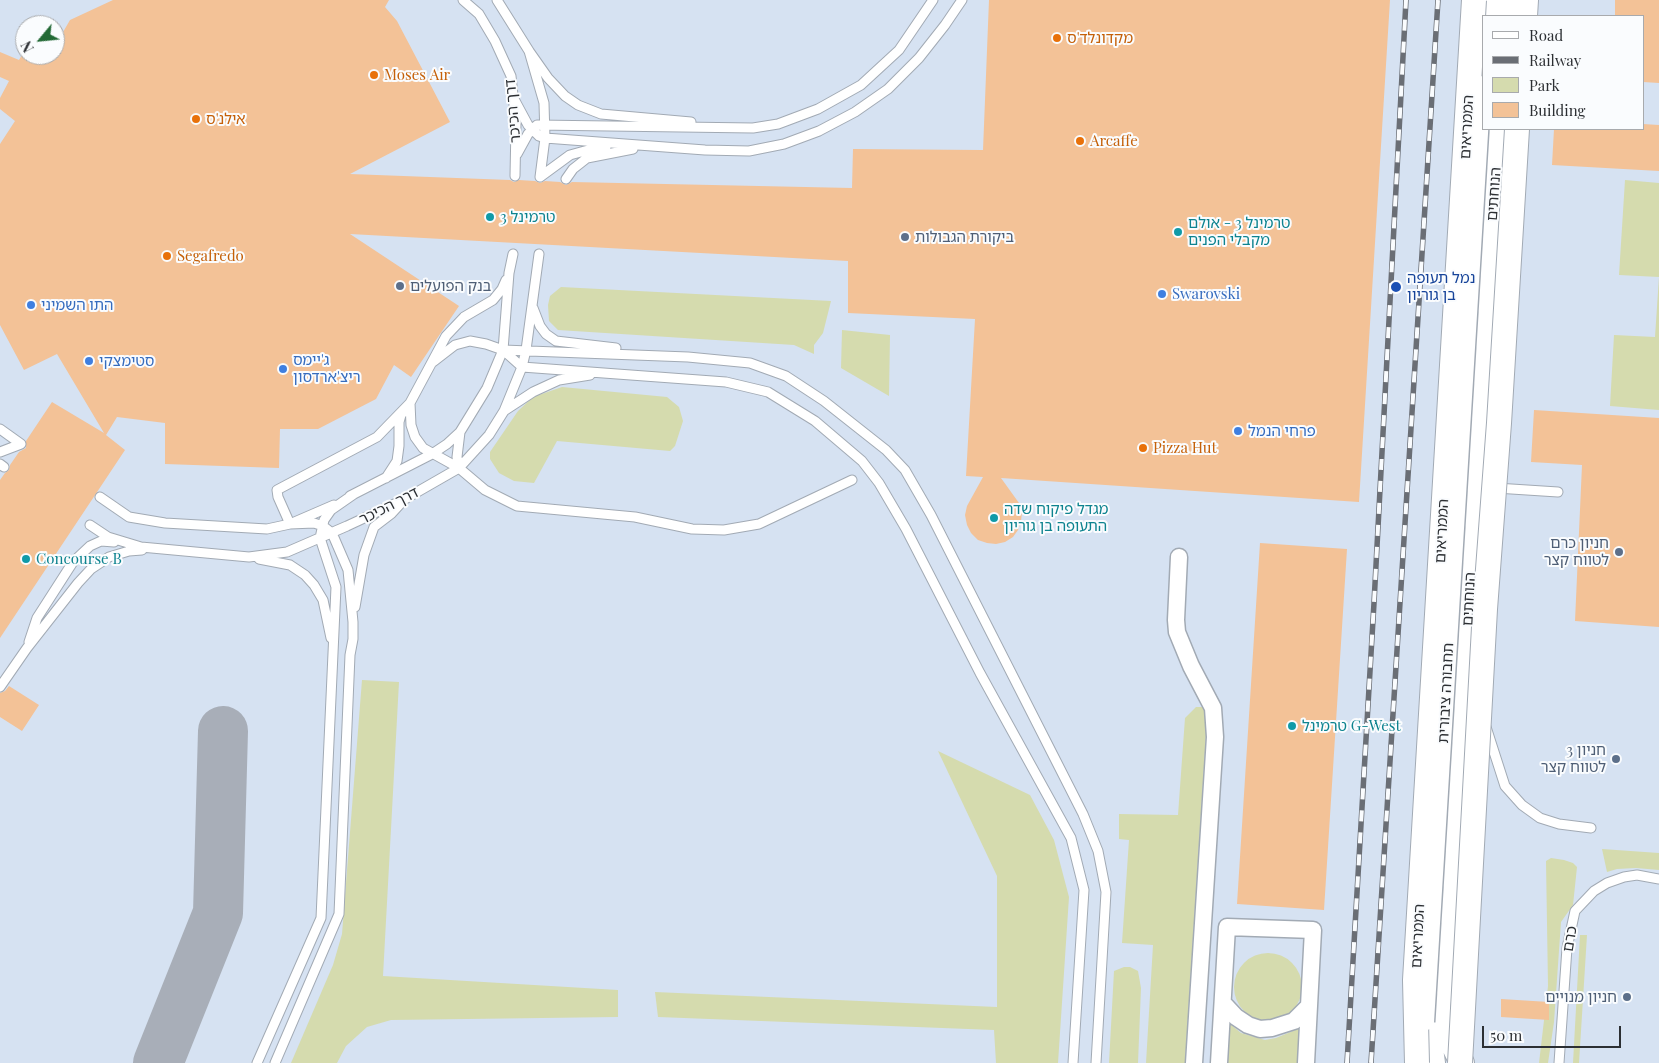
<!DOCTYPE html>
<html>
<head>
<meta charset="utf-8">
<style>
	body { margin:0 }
	#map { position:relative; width:1659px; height:1063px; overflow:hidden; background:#e7effa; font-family:"Playfair Display",serif }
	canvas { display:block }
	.legend { position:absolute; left:1482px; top:15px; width:162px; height:115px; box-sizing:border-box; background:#fafcfe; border:1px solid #a8aaad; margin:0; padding:6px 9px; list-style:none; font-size:15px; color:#2c2f33 }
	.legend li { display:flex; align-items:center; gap:10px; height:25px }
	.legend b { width:25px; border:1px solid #a8aaad }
	.north { position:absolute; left:15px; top:15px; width:50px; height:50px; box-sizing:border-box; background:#fafcfe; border:1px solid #a8aaad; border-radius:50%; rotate:242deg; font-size:14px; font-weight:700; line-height:20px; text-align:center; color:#2c2f33 }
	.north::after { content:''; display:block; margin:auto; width:18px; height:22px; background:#226935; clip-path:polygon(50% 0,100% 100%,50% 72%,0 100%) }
	.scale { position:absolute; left:1482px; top:1026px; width:139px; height:22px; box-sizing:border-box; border:2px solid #2c2f33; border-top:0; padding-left:6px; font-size:15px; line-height:18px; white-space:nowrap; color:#2c2f33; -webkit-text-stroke:4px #fafcfe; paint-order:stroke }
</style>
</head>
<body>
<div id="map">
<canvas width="1659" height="1063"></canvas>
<ul class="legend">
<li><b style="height:6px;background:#fff"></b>Road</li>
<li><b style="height:6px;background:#6a6e75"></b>Railway</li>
<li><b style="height:14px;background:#d5dbae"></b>Park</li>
<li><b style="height:14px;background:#f3c297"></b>Building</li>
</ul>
<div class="north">N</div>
<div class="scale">50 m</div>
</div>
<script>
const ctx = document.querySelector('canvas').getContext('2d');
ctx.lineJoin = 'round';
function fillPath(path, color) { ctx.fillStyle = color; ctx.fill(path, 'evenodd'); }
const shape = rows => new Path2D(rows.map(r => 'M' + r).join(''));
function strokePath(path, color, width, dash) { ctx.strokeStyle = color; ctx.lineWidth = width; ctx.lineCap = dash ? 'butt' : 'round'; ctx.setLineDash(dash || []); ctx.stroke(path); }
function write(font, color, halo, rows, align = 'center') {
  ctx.font = font + ' "Playfair Display","Noto Sans Hebrew",serif'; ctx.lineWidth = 4; ctx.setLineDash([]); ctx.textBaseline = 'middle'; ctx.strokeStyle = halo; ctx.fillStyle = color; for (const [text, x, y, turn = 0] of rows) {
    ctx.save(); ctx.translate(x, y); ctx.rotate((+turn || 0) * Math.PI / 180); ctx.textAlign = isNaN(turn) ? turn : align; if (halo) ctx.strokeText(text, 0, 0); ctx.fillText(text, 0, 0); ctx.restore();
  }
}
fillPath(shape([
	[0,0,1659,0,1659,1063,0,1063],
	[1483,16,1643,16,1643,129,1483,129],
	[25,25,55,25,55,55,25,55]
]), '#d6e2f2');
fillPath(shape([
	[1625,180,1659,183,1659,410,1610,406,1614,335,1655,337,1659,277,1619,275],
	[561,287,831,301,823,333,814,345,814,354,794,345,558,330,549,321,548,305,550,296],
	[842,330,890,335,889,396,841,368],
	[562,387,667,397,679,407,683,421,675,446,670,451,557,441,534,483,514,481,499,473,490,459,490,452,518,411,533,397],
	[362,680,399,682,383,976,618,990,618,1017,391,1020,367,1027,346,1046,337,1063,291,1063,333,965,342,934],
	[1196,707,1205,707,1207,719,1185,1063,1146,1063,1153,945,1122,943,1129,840,1119,839,1119,814,1178,815,1185,718],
	[938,751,1030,795,1054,840,1069,897,1058,1063,996,1063,994,1030,658,1017,655,992,997,1007,997,876],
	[1602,849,1659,853,1659,870,1636,868,1617,869,1607,872],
	[1551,858,1564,860,1573,863,1577,867,1573,905,1561,922,1554,1022,1548,1063,1539,1063,1548,986,1546,861],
	[1580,935,1587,935,1579,1063,1573,1063],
	'1234 987a34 34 0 1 1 68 0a34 34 0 1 1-68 0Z',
	[1124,967,1130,967,1138,971,1141,988,1138,1063,1109,1063,1114,971],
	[1229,1023,1241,1033,1265,1040,1276,1038,1300,1028,1299,1063,1227,1063]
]), '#d5dbae');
strokePath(shape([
	[158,1063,218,913,223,731]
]), '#a8aeb8', 50);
fillPath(shape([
	[113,0,389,0,385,7,397,21,450,122,350,174,510,180,514,182,519,180,535,181,540,183,545,181,560,182,566,185,572,182,852,188,853,149,983,150,989,0,1390,0,1359,502,1001,478,1019,503,1022,512,1021,521,1018,530,1013,537,1005,542,996,544,987,543,978,540,971,533,967,525,965,515,967,506,983,477,966,476,975,319,848,313,848,261,350,234,459,306,411,377,394,365,376,399,318,429,280,429,279,468,165,464,165,423,117,417,106,435,125,450,0,638,0,480,5,473,9,470,10,465,19,452,26,448,26,441,52,402,104,433,57,354,24,370,0,325,0,144,15,121,0,109,0,98,9,81,0,77,0,52,19,60,22,55,55,55,55,46,70,20],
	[1615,0,1659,0,1659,83,1643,82,1643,16,1615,16],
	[1643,124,1659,125,1659,171,1552,165,1554,129,1643,129],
	[1534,410,1659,418,1659,627,1575,621,1582,465,1531,462],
	[1260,543,1347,549,1324,910,1237,904],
	[9,686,39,705,22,731,0,717,0,693,5,691],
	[1501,999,1549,1002,1549,1020,1501,1017]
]), '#f3c297');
const lane = shape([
	[463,0,479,14,495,41,511,76,516,124,515,176],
	[497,0,529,51,544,103,545,138,540,177],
	[529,51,548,78,565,96,578,105,601,114,691,122],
	[514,99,528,125,539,136,545,138,705,150,749,151,784,144,819,131,855,112,888,89,919,58,945,25,962,0],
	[517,154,528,134,537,125,753,128,778,124,818,109,861,85,899,50,933,0],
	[540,177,570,155,599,147,606,147],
	[566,179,573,169,587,158,633,149],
	[533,308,540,326,546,334,556,341,616,348],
	[503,350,688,357,750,363,786,376,824,401,886,450,905,470,931,515,1083,814,1098,851,1106,892,1096,1063],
	[433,362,455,345,470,341,486,344,503,350,522,367,726,382,768,392,815,421,862,461,879,483,906,529,980,673,1071,838,1084,890,1073,1063],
	[410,403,411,425,415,437,423,448,459,468,485,490,517,506,635,517,692,529,724,530,759,524,852,480],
	[504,411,533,392,559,380,590,375],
	[0,429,21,444],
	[0,452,21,444],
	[0,464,4,467],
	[459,468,457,457,460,432],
	[386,478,397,461,399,446,399,422,401,415,410,403,446,336,464,317,493,300,502,289,506,280],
	[1496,488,1558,492],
	[350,496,432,454,447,444,460,432,487,388,503,350,509,273,513,254],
	[100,497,129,517,165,523,267,529,290,524,334,505],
	[90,525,108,537,141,547,249,557,287,552,347,526,405,499,459,468,489,435,504,411,522,367,526,350,539,254],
	[259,559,290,565,305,575,314,585,323,600,331,638],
	[355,607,364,555,374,527,391,514,402,502],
	[29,642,37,618,73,562,90,546,101,541,114,542],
	[0,687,27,648,78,583,91,569,109,557,129,551,142,550],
	[1486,727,1505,786,1522,805,1540,818,1559,824,1591,828],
	[257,1063,321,918,336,587,320,538,324,520,331,510,354,494],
	[275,1063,339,914,350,655,353,639,353,622,348,570,332,533,323,526,314,523,290,524,278,497,277,490,377,437,410,403],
	[1559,1063,1567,948,1575,911,1594,891,1607,883,1624,877,1637,875,1659,879]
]);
const street = shape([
	[1487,16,1488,0],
	[1179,557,1176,620,1177,632,1191,666,1213,708,1215,737,1194,1063],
	[1223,1003,1236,1017,1248,1025,1260,1029,1272,1028,1294,1021,1309,1006],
	[1219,1063,1227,927,1313,930,1306,1063]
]);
const secondary = shape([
	[1504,16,1505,0],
	[1525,16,1526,0],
	[1424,997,1433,1063],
	[1462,1063,1438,1014,1465,663,1498,129]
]);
strokePath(lane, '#a2aab4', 11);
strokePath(street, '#a2aab4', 19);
strokePath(secondary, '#a2aab4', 26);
strokePath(lane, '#fff', 9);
strokePath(street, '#fff', 16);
strokePath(secondary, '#fff', 24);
const rail = shape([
	[1347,1063,1374,603,1406,0],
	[1371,1063,1438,0]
]);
strokePath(rail, '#6a6e75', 5.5);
strokePath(rail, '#fafcfe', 4, [11]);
const streetBridge = shape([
	[1426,1022,1483,84]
]);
const secondaryBridge = shape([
	[1417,1063,1415,980,1474,0],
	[1460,1063,1485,609,1499,423,1517,129]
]);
strokePath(streetBridge, '#a2aab4', 19, []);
strokePath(secondaryBridge, '#a2aab4', 26, []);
strokePath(streetBridge, '#fff', 16);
strokePath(secondaryBridge, '#fff', 24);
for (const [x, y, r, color] of [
	[1057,38,5,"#e8710a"],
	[374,75,5,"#e8710a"],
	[196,119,5,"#e8710a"],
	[1080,141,5,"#e8710a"],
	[490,217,5,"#0f9aa8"],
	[1178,232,5,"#0f9aa8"],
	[905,237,5,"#5c6f8a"],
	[167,256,5,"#e8710a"],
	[400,286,5,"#5c6f8a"],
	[1396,287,6,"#1a4fb4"],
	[1162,294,5,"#3f7fe0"],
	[31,305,5,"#3f7fe0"],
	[89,361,5,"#3f7fe0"],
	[283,369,5,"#3f7fe0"],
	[1238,431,5,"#3f7fe0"],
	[1143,448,5,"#e8710a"],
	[994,518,5,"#0f9aa8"],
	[1619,552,5,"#5c6f8a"],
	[26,559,5,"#0f9aa8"],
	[1292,726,5,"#0f9aa8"],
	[1616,759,5,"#5c6f8a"],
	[1627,997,5,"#5c6f8a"]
]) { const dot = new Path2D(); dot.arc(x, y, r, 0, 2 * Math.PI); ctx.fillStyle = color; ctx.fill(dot); strokePath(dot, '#fafcfe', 2); }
write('15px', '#c56008', '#fafcfe', [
	["מקדונלד'ס",1067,38],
	["Moses Air",384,75],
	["אילנ'ס",206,119],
	["Arcaffe",1090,141],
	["Segafredo",177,256],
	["Pizza Hut",1153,448]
], 'left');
write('15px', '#2c2f33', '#fafcfe', [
	["דרך הכיכר",513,111,-95],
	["הממריאים",1467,127,-87],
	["הנוחתים",1494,194,-86],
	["דרך הכיכר",389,506,-27],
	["הממריאים",1442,531,-87],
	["הנוחתים",1469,599,-87],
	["תחבורה ציבורית",1446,693,-87],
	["הממריאים",1418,936,-87],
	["כרם",1570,939,-81]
]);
write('15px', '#0d838f', '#fafcfe', [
	["טרמינל 3",500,217],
	["טרמינל 3 - אולם",1188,223],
	["מקבלי הפנים",1188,240],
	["מגדל פיקוח שדה",1004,509],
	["התעופה בן גוריון",1004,526],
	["Concourse B",36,559],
	["טרמינל G-West",1302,726]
], 'left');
write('15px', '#4e5e75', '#fafcfe', [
	["ביקורת הגבולות",915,237,"left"],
	["בנק הפועלים",410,286,"left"],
	["חניון כרם",1609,543],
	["לטווח קצר",1609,560],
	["חניון 3",1606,750],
	["לטווח קצר",1606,767],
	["חניון מנויים",1617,997]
], 'right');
write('15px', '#164399', '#fafcfe', [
	["נמל תעופה",1407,278],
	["בן גוריון",1407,295]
], 'left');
write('15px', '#366cbe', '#fafcfe', [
	["Swarovski",1172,294],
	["התו השמיני",41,305],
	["ג'יימס",293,360],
	["ריצ'ארדסון",293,377],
	["סטימצקי",99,361],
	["פרחי הנמל",1248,431]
], 'left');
</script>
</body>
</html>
